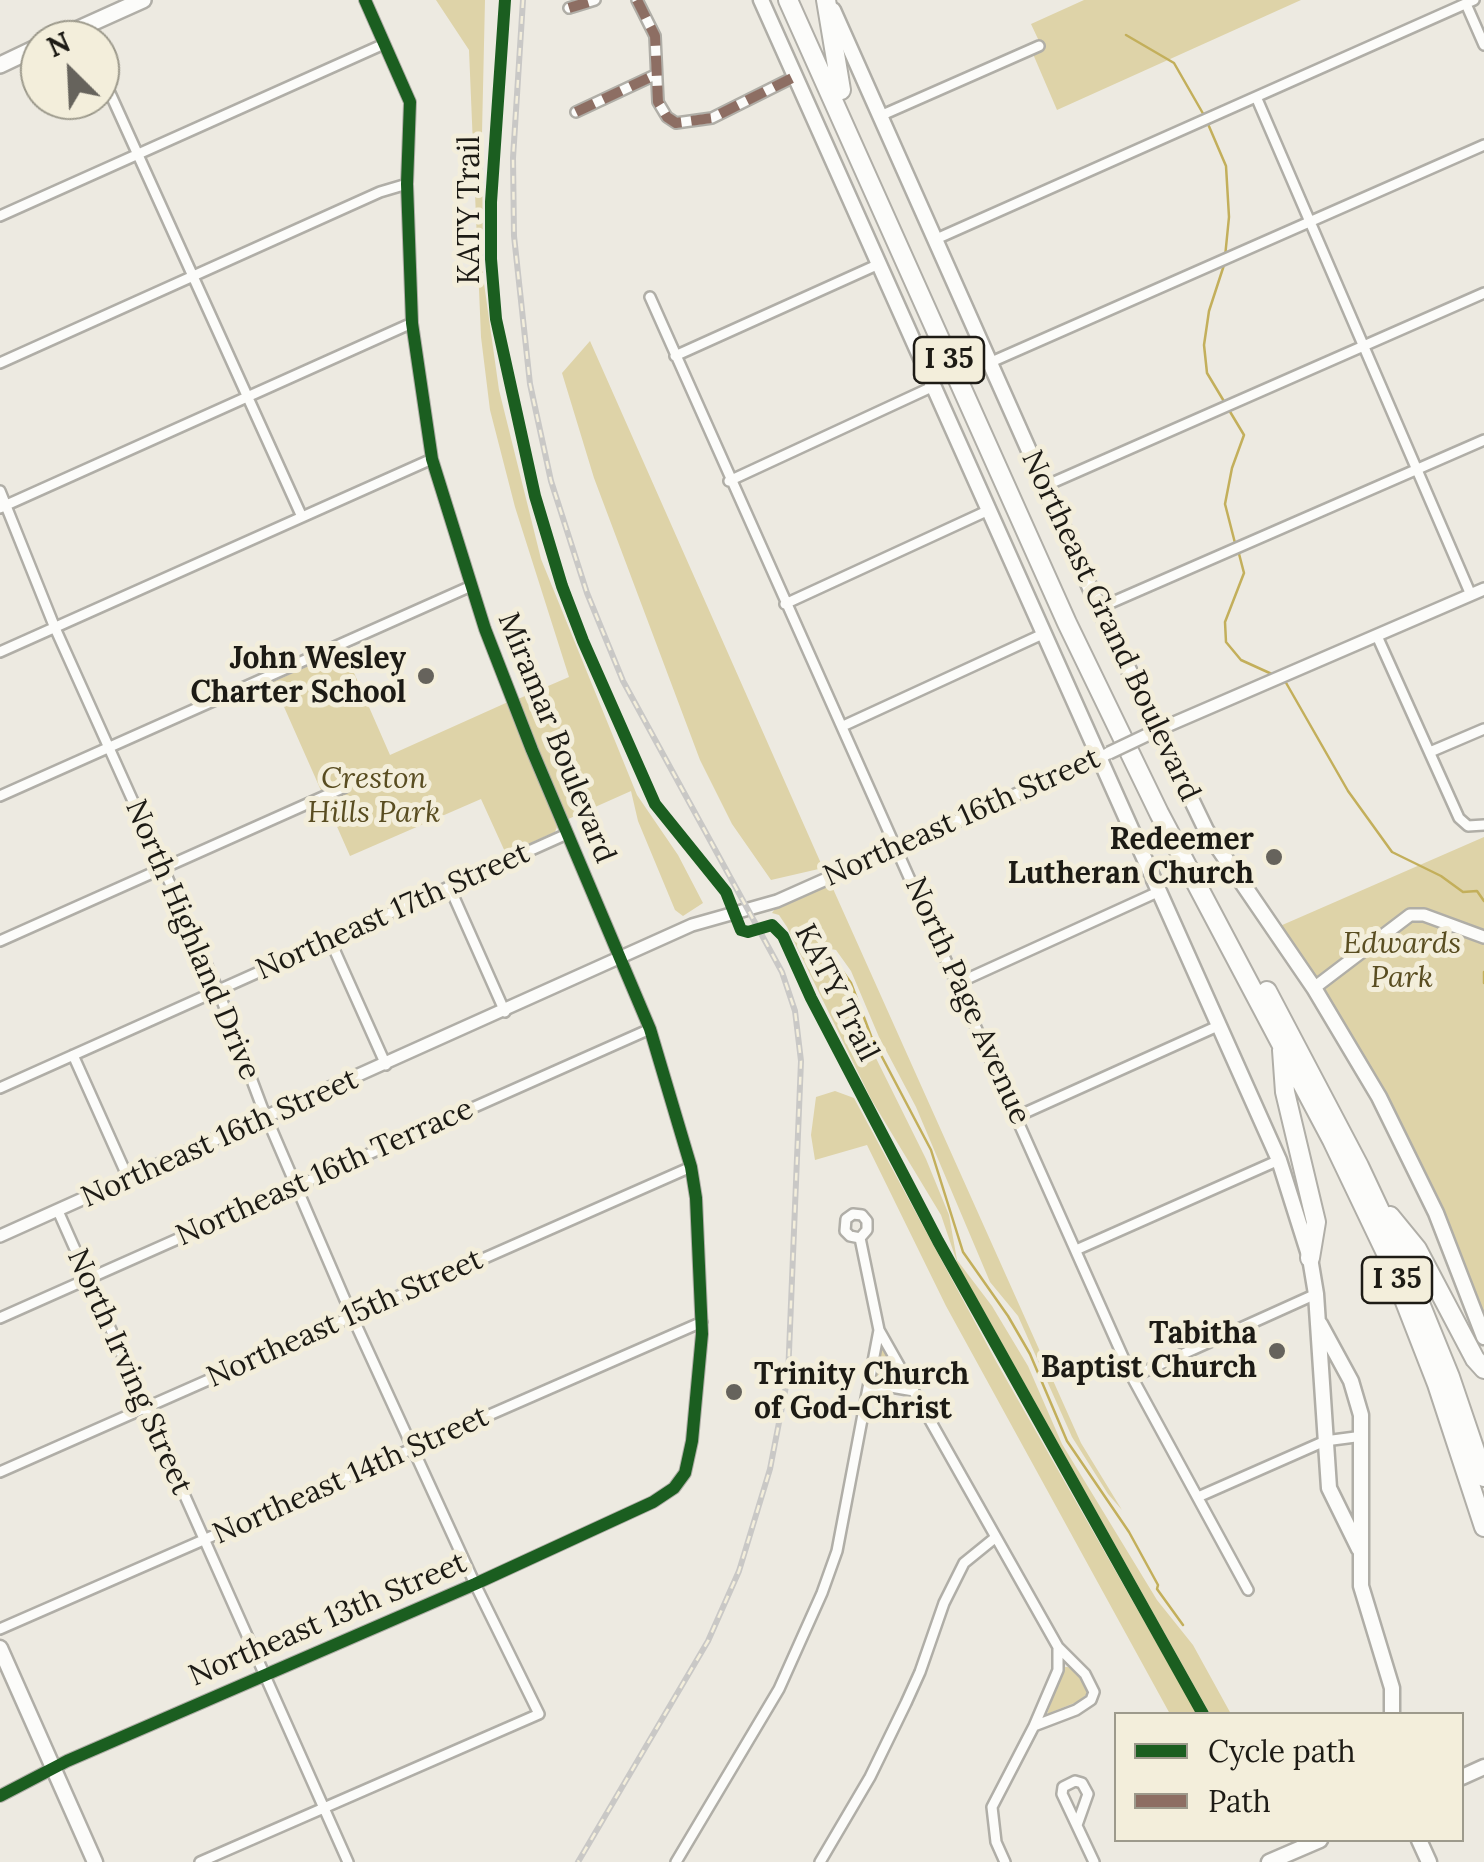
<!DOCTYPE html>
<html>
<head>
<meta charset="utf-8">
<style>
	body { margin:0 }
	#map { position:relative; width:1484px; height:1862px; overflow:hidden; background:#edeae1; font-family:Lora,serif }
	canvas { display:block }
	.legend { position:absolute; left:1114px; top:1712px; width:350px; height:130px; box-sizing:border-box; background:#f3eedb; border:2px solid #9d9a8c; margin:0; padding:12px 18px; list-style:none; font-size:30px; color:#1d1b15 }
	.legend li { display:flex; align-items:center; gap:20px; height:50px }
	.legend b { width:50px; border:2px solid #9d9a8c }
	.north { position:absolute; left:20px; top:20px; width:100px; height:100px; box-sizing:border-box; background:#f3eedb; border:2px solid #9d9a8c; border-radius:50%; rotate:336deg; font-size:28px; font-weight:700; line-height:40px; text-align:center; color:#1d1b15 }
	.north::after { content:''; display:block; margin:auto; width:35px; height:45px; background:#66635c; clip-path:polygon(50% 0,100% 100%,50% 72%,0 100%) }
</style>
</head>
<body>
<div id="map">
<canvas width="1484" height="1862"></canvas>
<ul class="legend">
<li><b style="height:12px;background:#1b5e20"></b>Cycle path</li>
<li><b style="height:12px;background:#8d6e63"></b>Path</li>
</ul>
<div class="north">N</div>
</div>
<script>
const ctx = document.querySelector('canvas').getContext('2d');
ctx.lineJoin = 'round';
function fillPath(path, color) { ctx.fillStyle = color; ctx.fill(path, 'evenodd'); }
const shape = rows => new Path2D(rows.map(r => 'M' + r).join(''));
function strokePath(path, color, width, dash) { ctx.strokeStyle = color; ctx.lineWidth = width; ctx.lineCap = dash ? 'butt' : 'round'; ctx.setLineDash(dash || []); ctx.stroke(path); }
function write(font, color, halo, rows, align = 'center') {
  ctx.font = font + ' Lora,serif'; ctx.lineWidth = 10; ctx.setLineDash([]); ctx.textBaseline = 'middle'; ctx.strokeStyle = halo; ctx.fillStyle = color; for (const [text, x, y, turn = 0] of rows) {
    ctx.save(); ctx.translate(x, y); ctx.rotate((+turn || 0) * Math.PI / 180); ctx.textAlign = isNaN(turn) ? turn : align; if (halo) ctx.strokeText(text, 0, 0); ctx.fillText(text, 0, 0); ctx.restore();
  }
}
fillPath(shape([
	[436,0,485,0,482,133,483,276,499,390,541,559,637,795,678,855,703,903,683,916,675,910,638,821,631,791,566,820,518,699,569,677,515,507,490,410,481,337,469,50],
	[1084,0,1301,0,1057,110,1033,54,1038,39,1031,24],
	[590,341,823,868,771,880,732,824,700,760,594,478,562,373],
	[344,650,390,755,508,702,557,827,555,832,506,854,481,799,350,856,273,682],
	[1484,837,1484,1313,1430,1181,1385,1093,1327,995,1280,926],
	[830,882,1081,1443,1122,1510,1108,1494,1072,1437,1018,1316,990,1282,916,1107,879,1037,851,971,836,950,831,949,824,956,846,991,868,1042,926,1159,949,1215,957,1260,992,1306,1028,1366,1062,1444,1157,1600,1193,1645,1231,1714,1210,1714,958,1265,941,1215,871,1099,787,927,779,915,772,913,777,906],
	[835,1091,854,1098,997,1363,1197,1714,1170,1714,946,1306,867,1145,815,1160,811,1135,816,1097],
	[881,1344,899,1373,897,1380,878,1384,873,1379],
	[1064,1667,1068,1667,1084,1678,1088,1689,1086,1695,1077,1702,1047,1714]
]), '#ded3a8');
strokePath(shape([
	[1126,35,1174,63,1205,117],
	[1208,124,1226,166,1229,217,1225,257],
	[1224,265,1209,311,1204,345,1207,373,1225,403],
	[1229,410,1244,435,1232,468,1225,504,1235,543],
	[1238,550,1244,573,1225,622,1226,642,1241,660,1274,675],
	[1285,681,1348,791,1392,852,1441,876,1463,892,1477,891,1484,901],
	[834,959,851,983,871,1036,931,1150,963,1252,1008,1316,1030,1354,1067,1441,1129,1532,1158,1585,1157,1589,1183,1625],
	[1484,972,1484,983]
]), '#c3af5b', 2.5);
const minor = shape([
	[637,0,655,36,658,102,667,117,676,123,712,118,796,76],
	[1466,4,1484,45],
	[569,8,595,0],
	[100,71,302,517],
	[1257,99,1471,595],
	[576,112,655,75],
	[880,116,1039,46],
	[0,216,384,44],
	[934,240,1474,0],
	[650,297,1132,1377,1248,1590],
	[675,356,879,264],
	[0,363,380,192,407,184],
	[989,363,1484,145],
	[729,481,934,386],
	[1045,486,1484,293],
	[0,491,55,628,218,990,262,1107,352,1316,475,1584,539,1714,200,1862],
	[0,508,412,323],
	[785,604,989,510],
	[1099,608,1484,440],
	[1377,636,1459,818,1468,826,1484,825],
	[0,652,432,459],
	[843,726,1045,633],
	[1430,752,1484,729],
	[0,796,469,587],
	[449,886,505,1012],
	[330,940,386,1065],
	[0,941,345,787],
	[958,983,1160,891],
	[73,1055,129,1180],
	[0,1088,567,834],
	[1018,1116,1220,1025],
	[58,1211,348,1862],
	[860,1238,850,1236,845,1231,846,1219,853,1214,862,1215,867,1221,867,1230,860,1238,879,1330,1058,1647,1085,1674,1094,1692,1091,1700,1076,1710,1034,1726,992,1807,996,1842,1005,1862],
	[1076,1250,1279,1160],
	[0,1318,650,1029],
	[1132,1377,1316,1294],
	[866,1399,878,1390,891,1387,914,1391],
	[0,1472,691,1167],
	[1198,1497,1325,1441,1363,1436],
	[0,1629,702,1322],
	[1034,1726,1058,1670,1058,1649],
	[0,1796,67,1761,475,1584,653,1502,674,1488,685,1473,692,1441,702,1334,696,1198,691,1167,650,1029,532,750,485,629,432,459,412,323,407,184,410,102,365,0],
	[1077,1825,1088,1794,1082,1783,1075,1781,1063,1787,1062,1794,1094,1862],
	[676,1862,779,1689,822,1593,837,1551,879,1330],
	[820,1862,870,1777,906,1703,920,1672,944,1603,964,1563,996,1537]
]);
const tertiary = shape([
	[1153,732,1484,589],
	[1314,988,1410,915,1424,915,1484,937],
	[0,1236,692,925,777,901,1105,755]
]);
const secondary = shape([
	[761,0,1279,1160,1310,1258,1316,1294,1329,1488,1359,1549],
	[833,10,1099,608,1206,830,1314,988,1379,1097,1436,1213,1484,1337],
	[1320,1324,1351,1381,1361,1415,1361,1586,1392,1688,1392,1714],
	[0,1648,95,1862],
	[1462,1777,1484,1767],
	[1419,1840,1429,1862],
	[1269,1862,1320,1840]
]);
const primary = shape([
	[54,40,143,0],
	[0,65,40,46]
]);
const motorway = shape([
	[788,0,1067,623,1159,813,1332,1140,1386,1253,1437,1384,1484,1527],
	[826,0,841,90],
	[1267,991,1359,1166,1397,1247,1450,1377,1484,1477],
	[1282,1050,1285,1092,1316,1222,1310,1258],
	[1390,1216,1417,1249,1475,1359,1484,1369]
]);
strokePath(minor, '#b0aea7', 14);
strokePath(tertiary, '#b0aea7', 16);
strokePath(secondary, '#b0aea7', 19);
strokePath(primary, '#b0aea7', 20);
strokePath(motorway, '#b0aea7', 22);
strokePath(minor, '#fcfcfa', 9);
strokePath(tertiary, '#fcfcfa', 11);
strokePath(secondary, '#fcfcfa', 14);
strokePath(primary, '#fcfcfa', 15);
strokePath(motorway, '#fcfcfa', 18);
const rail = shape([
	[523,0,513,158,514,236,530,384,551,481,587,593,623,681,782,972,795,1011,801,1061,788,1376,770,1469,739,1571,708,1641,578,1862]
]);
strokePath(rail, '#c9c8c6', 6);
strokePath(rail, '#f3eedb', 2.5, [8]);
const tertiaryBridge = shape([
	[1109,753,1149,734]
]);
strokePath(tertiaryBridge, '#b0aea7', 16, []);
strokePath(tertiaryBridge, '#fcfcfa', 11);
strokePath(shape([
	[637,0,655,36,658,102,667,117,676,123,712,118,796,76],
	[569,8,595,0],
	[576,112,655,75]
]), '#8d6e63', 10, [20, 10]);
strokePath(shape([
	[505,0,491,202,491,259,496,319,535,496,562,586,583,641,655,804,726,892,741,930,748,932,772,925,783,936,811,998,938,1241,1203,1714],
	[0,1796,67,1761,475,1584,653,1502,674,1488,685,1473,692,1441,702,1334,696,1198,691,1167,650,1029,532,750,485,629,432,459,412,323,407,184,410,102,365,0]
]), '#1b5e20', 12);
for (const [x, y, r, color] of [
	[426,676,10,"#66635c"],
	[1274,857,10,"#66635c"],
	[1277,1351,10,"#66635c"],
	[734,1392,10,"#66635c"]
]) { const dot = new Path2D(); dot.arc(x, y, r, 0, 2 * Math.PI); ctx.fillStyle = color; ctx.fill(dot); strokePath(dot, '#f3eedb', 4); }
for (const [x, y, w] of [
	[949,360,70],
	[1397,1280,70]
]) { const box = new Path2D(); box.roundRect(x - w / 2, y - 23, w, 46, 8); ctx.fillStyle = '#f3eedb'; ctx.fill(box); strokePath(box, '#1d1b15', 2.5); }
write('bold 28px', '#1d1b15', null, [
	["I 35",949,360],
	["I 35",1397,1280]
]);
write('30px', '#1d1b15', '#f3eedb', [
	["KATY Trail",470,210,-90],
	["Northeast Grand Boulevard",1110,626,65],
	["Miramar Boulevard",556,738,68],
	["Northeast 16th Street",962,818,-24],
	["Northeast 17th Street",393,912,-24],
	["North Highland Drive",192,940,67],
	["KATY Trail",836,993,63],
	["North Page Avenue",967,1001,66],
	["Northeast 16th Street",220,1139,-24],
	["Northeast 16th Terrace",325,1173,-24],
	["Northeast 15th Street",345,1319,-24],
	["North Irving Street",129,1372,66],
	["Northeast 14th Street",351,1476,-24],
	["Northeast 13th Street",328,1620,-23]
]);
write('bold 30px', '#1d1b15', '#f3eedb', [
	["John Wesley",406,659],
	["Charter School",406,693],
	["Redeemer",1254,840],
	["Lutheran Church",1254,874],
	["Tabitha",1257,1334],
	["Baptist Church",1257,1368],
	["Trinity Church",754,1375,"left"],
	["of God-Christ",754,1409,"left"]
], 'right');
write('italic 30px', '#594d21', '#f3eedb', [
	["Creston",374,779],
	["Hills Park",374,813],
	["Edwards",1402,944],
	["Park",1402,978]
]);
</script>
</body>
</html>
